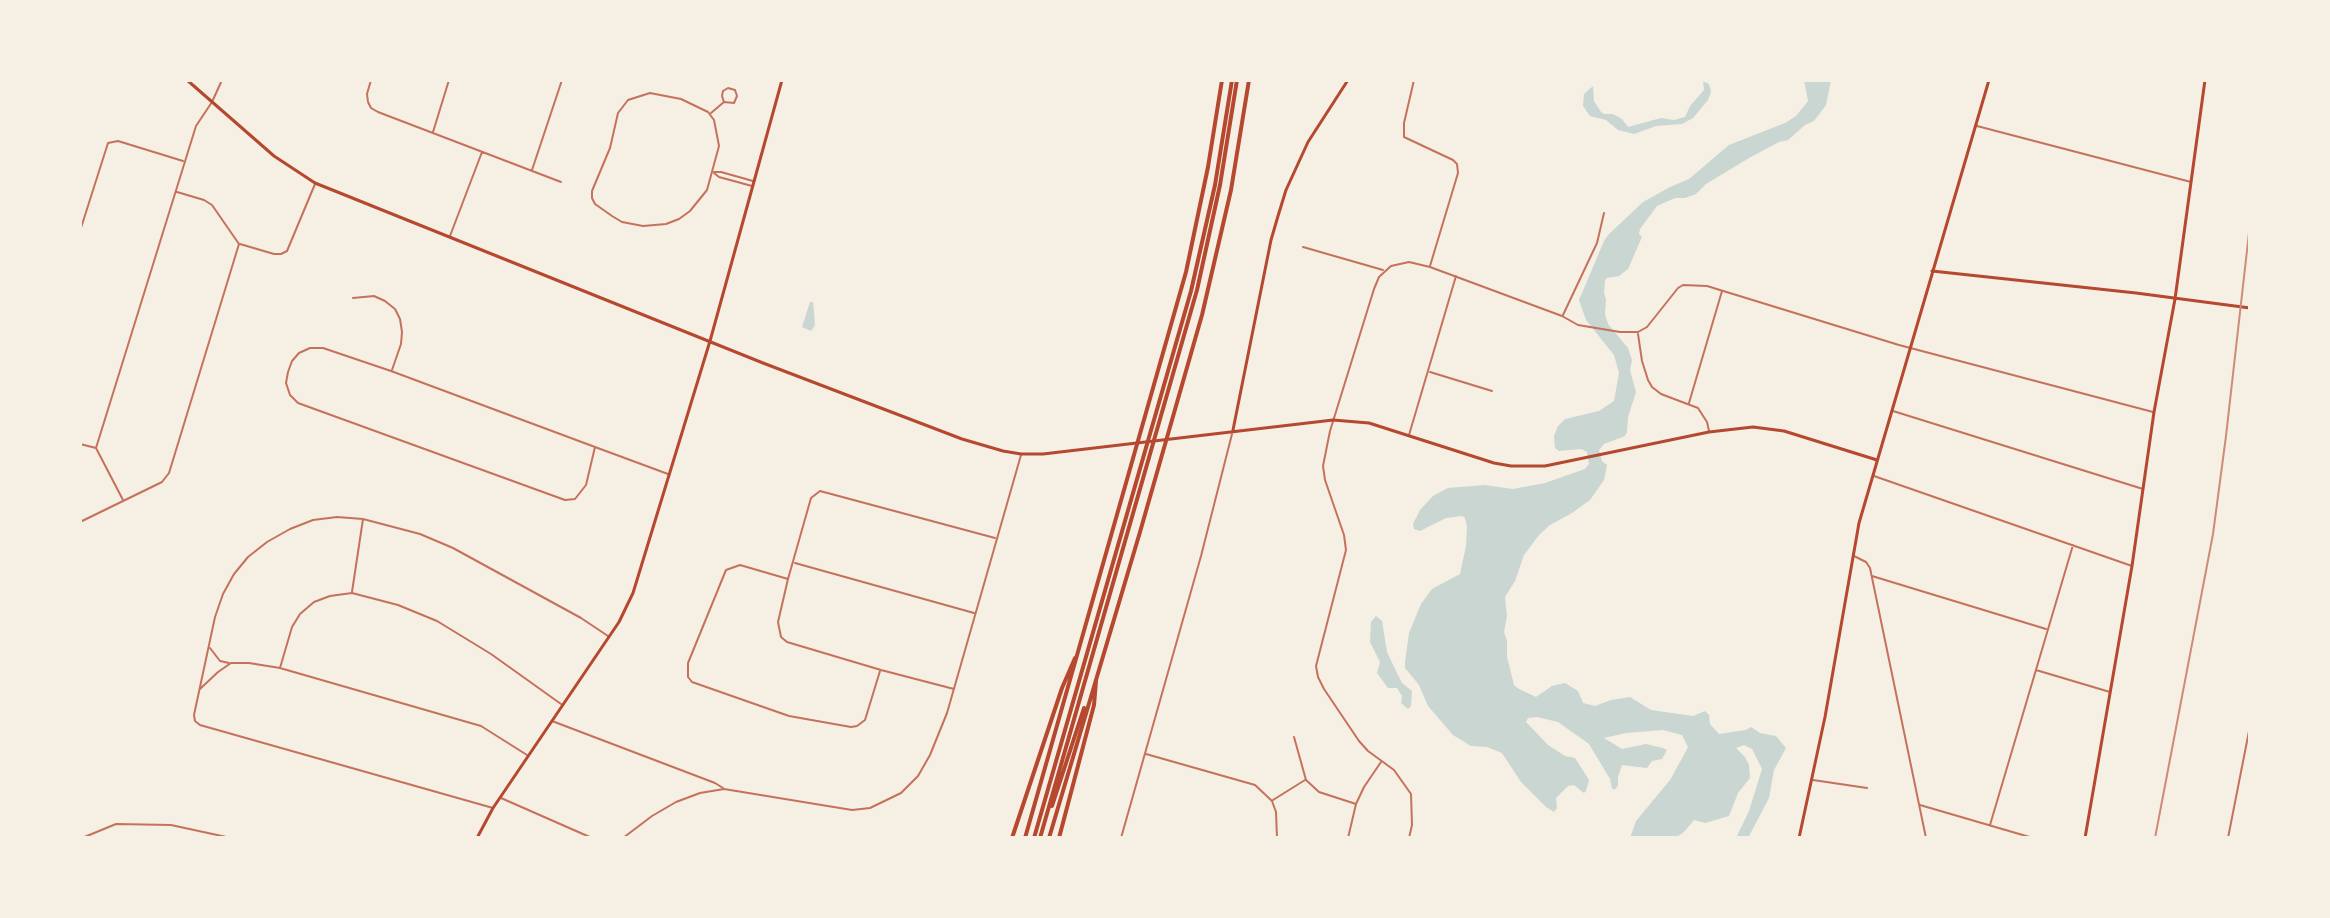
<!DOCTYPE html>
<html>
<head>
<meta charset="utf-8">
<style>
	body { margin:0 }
	#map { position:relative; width:2330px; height:918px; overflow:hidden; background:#f6efe4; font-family:Literata,serif }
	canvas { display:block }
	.frame { position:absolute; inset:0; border:82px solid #f6efe4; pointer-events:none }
</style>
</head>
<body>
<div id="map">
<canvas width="2330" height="918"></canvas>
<div class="frame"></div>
</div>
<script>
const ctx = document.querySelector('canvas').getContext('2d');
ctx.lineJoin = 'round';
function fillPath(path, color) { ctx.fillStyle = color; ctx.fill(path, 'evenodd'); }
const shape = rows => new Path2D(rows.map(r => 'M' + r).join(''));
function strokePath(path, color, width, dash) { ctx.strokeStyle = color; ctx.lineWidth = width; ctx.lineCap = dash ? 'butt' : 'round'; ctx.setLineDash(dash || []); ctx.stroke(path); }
fillPath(shape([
	[1804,80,1831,80,1826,105,1814,121,1805,125,1788,140,1779,142,1749,158,1706,184,1696,194,1685,198,1675,198,1657,206,1640,229,1639,234,1642,237,1628,269,1619,276,1607,278,1605,280,1604,293,1606,299,1605,314,1608,324,1628,348,1632,360,1630,370,1636,392,1628,417,1627,432,1625,436,1604,444,1599,450,1602,461,1607,465,1604,480,1590,500,1572,513,1550,525,1539,535,1524,555,1515,581,1505,597,1507,616,1504,632,1507,641,1507,657,1514,685,1519,689,1536,697,1552,686,1565,683,1578,691,1583,703,1595,706,1611,700,1630,697,1651,710,1693,716,1705,711,1709,715,1710,724,1719,734,1746,730,1751,727,1760,733,1776,736,1786,748,1774,770,1769,798,1748,838,1736,838,1749,811,1762,769,1752,749,1744,745,1736,748,1745,757,1749,765,1750,778,1738,793,1729,816,1705,823,1694,820,1684,832,1675,838,1630,838,1636,821,1670,780,1685,753,1688,747,1682,735,1663,730,1626,733,1604,738,1622,749,1646,744,1663,748,1667,750,1662,759,1652,761,1647,768,1622,765,1618,777,1618,786,1614,790,1612,788,1610,779,1589,744,1558,722,1537,717,1528,718,1526,722,1548,745,1565,756,1575,758,1589,780,1586,791,1584,793,1574,785,1568,786,1556,798,1557,808,1554,812,1546,807,1521,782,1502,753,1487,747,1471,746,1453,735,1428,706,1419,685,1405,668,1405,662,1409,633,1421,604,1432,589,1460,574,1466,546,1467,527,1465,518,1462,516,1446,518,1420,531,1414,529,1413,524,1420,510,1433,496,1448,488,1484,485,1513,489,1545,483,1585,469,1589,464,1587,452,1581,449,1559,451,1555,448,1554,436,1558,426,1565,419,1599,411,1614,401,1619,373,1614,355,1586,320,1579,300,1604,241,1609,234,1643,202,1670,187,1689,179,1729,145,1785,123,1796,116,1808,101],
	[1703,81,1709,84,1711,92,1708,100,1693,118,1682,124,1656,126,1634,134,1618,130,1606,120,1590,116,1583,106,1584,94,1593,86,1594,101,1601,112,1604,114,1613,114,1622,119,1628,127,1661,118,1674,120,1685,117,1690,106,1704,90],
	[810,302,813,302,815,325,811,331,802,327],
	[1376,616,1382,621,1387,652,1396,671,1402,683,1412,691,1411,706,1408,709,1401,703,1402,696,1397,688,1388,688,1377,673,1380,662,1370,642,1371,622]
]), '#c9d6d2');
strokePath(shape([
	[371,80,367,94,368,102,371,108,378,112,561,182],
	[1414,80,1404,123,1404,137,1453,160,1457,164,1458,173,1430,266],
	[650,93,681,99,708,112,714,120,719,146,707,190,690,211,679,219,666,224,643,226,622,222,612,216,595,204,592,198,592,191,610,148,618,113,628,100,650,93],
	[711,113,724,102,734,103,737,96,735,90,728,88,723,91,722,96,724,102],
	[1977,126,2191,182],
	[433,132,449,80],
	[532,170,562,80],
	[714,172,721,172,753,181],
	[714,173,719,177,752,186],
	[177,192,204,200,212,205,239,244],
	[80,231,108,143,118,141,183,161],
	[450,236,482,152],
	[240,244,274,254,281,254,287,251,315,184],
	[1303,247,1383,270],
	[353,298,374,296,385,301,395,309,400,319,402,332,401,344,392,370],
	[1563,315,1597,243,1604,213],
	[1638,334,1642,361,1648,380,1652,387,1661,394,1698,408,1707,422,1709,431],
	[1430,372,1492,391],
	[1689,403,1722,291],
	[1893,411,2143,489],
	[1409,435,1456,276],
	[80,444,96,448,123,500],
	[595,447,586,485,575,499,565,500,298,403,290,395,286,383,288,372,292,361,299,353,310,348,323,348,391,371,595,447,668,474],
	[96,448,196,126,212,102,222,80],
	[1874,476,2132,566],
	[80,522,162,482,169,473,239,244],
	[1854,556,1866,562,1870,568,1926,838],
	[795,563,974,613],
	[1872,576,2046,629],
	[788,579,740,565,726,570,688,663,688,677,692,682,789,716,851,727,857,726,865,720,880,671],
	[352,592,363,519],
	[210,648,220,661,229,663],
	[280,668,292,627,300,614,314,602,330,596,352,593,398,605,437,621,491,654,561,704],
	[2036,670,2110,692],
	[200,689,218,672,231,663,249,663,280,668,481,726,527,755],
	[954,689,881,670,787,642,781,637,778,622,788,579,811,498,820,491,995,538],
	[552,721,715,783,723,788],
	[1294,737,1306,780,1319,792,1356,804],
	[1146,754,1255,785,1272,801,1276,812,1277,838],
	[1813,780,1867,788],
	[501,798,592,838],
	[1273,800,1305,780],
	[1920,805,2033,838],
	[493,808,200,725,195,721,194,715,215,617,223,594,234,574,248,557,267,542,290,529,313,520,337,517,363,519,420,534,453,548,581,618,608,636],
	[1990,825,2073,545],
	[82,838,116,824,171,825,231,838],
	[623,838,652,816,676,802,700,793,724,789,852,810,870,808,901,793,918,776,930,755,947,713,1021,455],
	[1121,838,1201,556,1232,434],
	[1348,838,1356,804,1364,787,1381,762],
	[1409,838,1412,825,1411,794,1394,770,1368,751,1359,741,1324,689,1318,677,1316,666,1346,550,1344,535,1325,480,1323,466,1330,431,1374,289,1379,277,1391,266,1409,262,1430,267,1562,316,1578,325,1620,332,1638,332,1647,327,1678,288,1683,285,1707,286,1899,345,2153,412],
	[2228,838,2250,726]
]), '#c5725c', 2);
strokePath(shape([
	[187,80,274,156,315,183,763,363,962,439,1003,451,1021,454,1043,454,1333,420,1369,423,1494,463,1511,466,1545,466,1709,432,1753,427,1784,431,1877,460],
	[1932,271,2136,293,2250,308],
	[1233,430,1271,240,1278,216,1286,190,1308,142,1348,80],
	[477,838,493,808,619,622,633,593,710,341,782,80],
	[2085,838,2132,566,2154,412,2175,299,2205,80]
]), '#b5482f', 3);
strokePath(shape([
	[1799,838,1825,717,1859,523,1989,80]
]), '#b5482f', 3);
strokePath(shape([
	[1052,806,1084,708],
	[1012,838,1062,688,1075,658],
	[1025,838,1186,272,1208,167,1222,80],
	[1034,838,1191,291,1215,185,1232,80],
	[1040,838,1197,290,1220,185,1237,80],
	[1049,838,1140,532,1202,315,1231,190,1249,80],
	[1059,838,1094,705,1096,681]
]), '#b5482f', 4);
strokePath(shape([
	[2155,838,2213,534,2226,436,2250,224]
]), '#cf8b77', 2);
</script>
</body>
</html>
